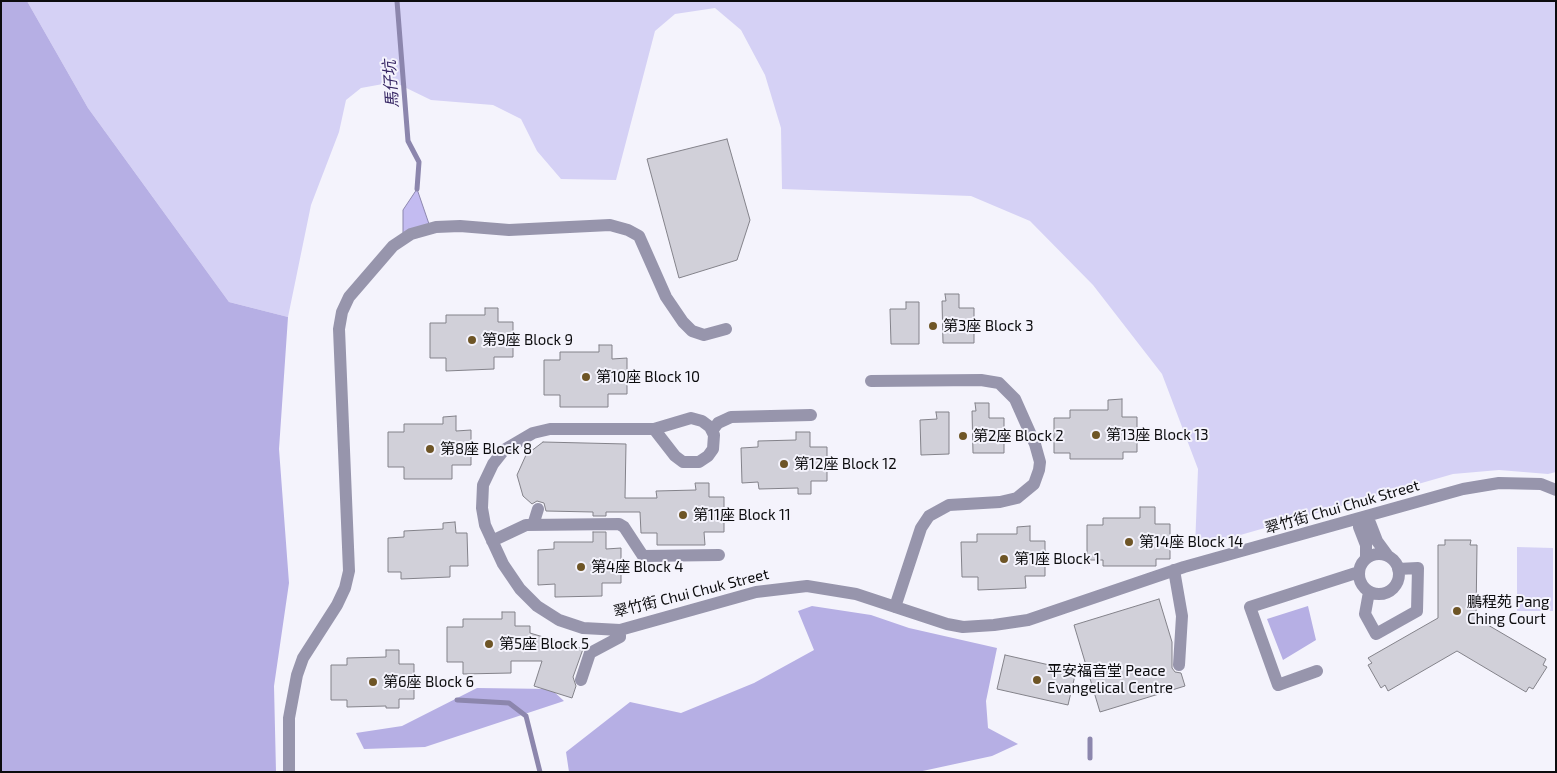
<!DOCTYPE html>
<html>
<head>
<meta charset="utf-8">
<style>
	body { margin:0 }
	#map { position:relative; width:1557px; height:773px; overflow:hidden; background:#f4f3fc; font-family:"Exo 2",sans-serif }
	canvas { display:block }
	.frame { position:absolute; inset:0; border:2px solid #0c0c0e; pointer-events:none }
</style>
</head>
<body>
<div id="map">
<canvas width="1557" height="773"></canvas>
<div class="frame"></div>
</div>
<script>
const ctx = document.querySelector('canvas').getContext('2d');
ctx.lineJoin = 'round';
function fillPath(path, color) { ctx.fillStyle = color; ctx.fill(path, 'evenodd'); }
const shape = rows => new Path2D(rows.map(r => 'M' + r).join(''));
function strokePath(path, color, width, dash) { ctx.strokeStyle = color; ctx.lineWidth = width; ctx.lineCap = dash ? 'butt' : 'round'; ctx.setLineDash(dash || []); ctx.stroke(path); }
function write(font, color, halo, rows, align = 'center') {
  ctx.font = font + ' "Exo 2","Noto Sans TC",sans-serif'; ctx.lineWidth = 4; ctx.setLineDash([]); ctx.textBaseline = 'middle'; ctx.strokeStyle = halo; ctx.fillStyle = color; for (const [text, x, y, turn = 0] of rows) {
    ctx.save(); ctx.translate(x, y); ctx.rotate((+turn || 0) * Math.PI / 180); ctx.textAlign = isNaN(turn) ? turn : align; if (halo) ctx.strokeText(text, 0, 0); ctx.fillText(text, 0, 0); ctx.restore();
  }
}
fillPath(shape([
	[27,1,1556,1,1556,472,1548,474,1499,470,1453,474,1195,548,1198,469,1162,374,1093,285,1030,221,971,196,782,189,781,128,765,75,741,30,715,8,675,14,655,31,616,180,561,179,537,151,521,119,493,105,431,100,394,82,361,88,346,100,339,132,311,205,288,317,229,302,88,108],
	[1517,547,1553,548,1553,611,1517,611]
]), '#d5d1f5');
fillPath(shape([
	[1,1,27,1,88,108,229,302,288,317,279,449,289,583,274,686,276,772,1,772],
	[812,606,871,615,909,628,997,648,986,701,988,728,1018,744,992,756,918,772,569,772,566,752,630,702,681,713,754,683,814,650,798,611],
	[1308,606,1316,640,1283,660,1267,619],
	[477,688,551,689,564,701,425,747,364,749,356,733,402,726]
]), '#b6afe4');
const water = shape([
	[417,189,429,224,403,235,403,210,417,189]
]);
fillPath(water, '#c3bbf1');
strokePath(water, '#8c86ad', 1);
strokePath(shape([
	[397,1,408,141,419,162,417,189],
	[457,700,509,703,526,716,540,772],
	[1090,739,1090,758]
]), '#8c86ad', 5);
const building = shape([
	[727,139,750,220,737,260,679,278,647,159,727,139],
	[945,294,959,294,959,308,974,308,974,343,943,343,942,301,946,301,945,294],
	[906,302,919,302,919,344,891,344,890,309,906,309,906,302],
	[485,308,498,308,498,322,513,322,513,357,494,357,494,369,446,371,446,358,430,358,430,323,446,323,446,315,485,315,485,308],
	[599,345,612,345,612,359,627,358,627,394,608,394,608,407,560,407,560,395,544,395,544,360,560,360,560,352,599,352,599,345],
	[1122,399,1122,417,1137,417,1137,452,1123,452,1123,459,1070,459,1070,453,1054,453,1054,418,1070,418,1070,410,1108,410,1108,400,1122,399],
	[975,403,989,403,989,418,1004,418,1004,453,973,453,972,411,976,411,975,403],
	[936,412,949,412,949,454,921,455,920,420,937,419,936,412],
	[456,416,456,431,471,430,471,465,452,465,452,479,404,479,404,467,388,467,388,432,404,432,404,424,443,424,443,417,456,416],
	[796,432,810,432,810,447,827,447,827,481,811,481,811,494,798,494,798,488,759,489,758,482,742,483,741,448,758,447,758,441,796,440,796,432],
	[543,442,626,444,625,498,657,498,656,491,696,490,695,483,709,483,709,497,724,497,724,532,704,532,705,545,657,545,657,533,641,533,640,512,606,512,606,516,593,516,593,512,546,511,544,503,537,501,532,504,523,496,517,475,526,455,543,442],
	[1140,507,1155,507,1155,524,1170,524,1170,559,1156,559,1156,566,1103,566,1103,560,1087,560,1087,525,1103,525,1103,518,1140,518,1140,507],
	[455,522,456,533,467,533,468,566,450,566,450,577,401,579,401,572,388,572,388,538,404,537,404,531,443,529,443,523,455,522],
	[1030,526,1030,541,1045,541,1045,576,1025,576,1026,588,978,590,978,577,962,577,961,542,977,542,977,534,1017,534,1017,527,1030,526],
	[593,532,606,532,606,549,621,548,621,583,602,583,602,596,555,597,555,584,538,585,538,550,554,549,554,542,593,542,593,532],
	[1445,540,1471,540,1470,545,1477,545,1476,618,1546,659,1543,665,1547,667,1533,689,1529,687,1526,692,1457,651,1388,691,1385,685,1381,688,1368,665,1372,663,1368,658,1438,618,1438,545,1445,545,1445,540],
	[1159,599,1172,642,1172,668,1175,672,1181,673,1185,686,1100,712,1074,625,1159,599],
	[502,612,515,612,515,626,530,626,530,633,583,649,573,677,576,686,572,698,534,686,542,661,511,661,511,673,463,674,463,662,447,662,447,627,463,627,463,619,502,619,502,612],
	[386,650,399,650,399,664,414,664,414,699,399,699,399,708,386,708,386,706,347,707,347,700,331,700,331,665,347,665,347,658,386,657,386,650],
	[1005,655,1076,671,1068,705,997,689,1005,655]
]);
fillPath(building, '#d1d0d9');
strokePath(building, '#83828a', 1);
strokePath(shape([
	[871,381,981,380,999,383,1015,399,1035,444,1040,462,1039,470,1034,484,1017,498,1000,502,949,505,929,516,921,528,895,607],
	[654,429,675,456,683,462,699,462,708,456,713,449,714,435,710,427,702,421,691,418,654,429,550,429,533,433,504,450,493,464,483,485,482,508,485,525,503,564,520,589,537,606,559,620,583,628,620,630,756,592,807,586,856,594,947,624,963,627,994,625,1028,620,1184,567,1463,489,1499,483,1541,484,1556,490],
	[712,431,718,423,731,417,811,415],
	[1363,518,1370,523,1377,541,1388,556],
	[1363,518,1359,527,1366,545,1366,558],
	[533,525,538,509],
	[492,541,526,525,619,524,624,527,643,556,719,555],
	'1359 574a20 20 0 1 1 40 0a20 20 0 1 1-40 0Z',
	[1174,570,1182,616,1179,665],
	[1369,592,1365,614,1376,634,1417,611,1418,568,1398,569],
	[1317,671,1278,685,1250,607,1359,572],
	[581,680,590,653,620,637,620,630],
	[289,772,289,718,297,675,303,658,337,605,345,588,349,571,339,329,342,312,349,297,393,246,411,234,436,227,460,226,509,230,610,225,628,230,639,236,666,297,683,322,692,331,704,335,726,329]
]), '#9795ac', 12);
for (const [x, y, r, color] of [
	[933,326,5,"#6e5526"],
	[472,340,5,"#6e5526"],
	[586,377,5,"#6e5526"],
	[1096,435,5,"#6e5526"],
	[963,436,5,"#6e5526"],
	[430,449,5,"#6e5526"],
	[784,464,5,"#6e5526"],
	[683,515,5,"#6e5526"],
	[1129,542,5,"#6e5526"],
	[1004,559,5,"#6e5526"],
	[581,567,5,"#6e5526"],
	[1457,611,5,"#6e5526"],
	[489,644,5,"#6e5526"],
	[1037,680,5,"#6e5526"],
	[373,682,5,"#6e5526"]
]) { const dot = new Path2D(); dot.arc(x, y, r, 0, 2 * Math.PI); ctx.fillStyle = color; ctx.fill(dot); strokePath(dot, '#f4f3fc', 2); }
write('15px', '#0c0c0e', '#f4f3fc', [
	["第3座 Block 3",943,326],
	["第9座 Block 9",482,340],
	["第10座 Block 10",596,377],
	["第13座 Block 13",1106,435],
	["第2座 Block 2",973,436],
	["第8座 Block 8",440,449],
	["第12座 Block 12",794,464],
	["第11座 Block 11",693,515],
	["第14座 Block 14",1139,542],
	["第1座 Block 1",1014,559],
	["第4座 Block 4",591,567],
	["鵬程苑 Pang",1467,602],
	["Ching Court",1467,619],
	["第5座 Block 5",499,644],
	["平安福音堂 Peace",1047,671],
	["Evangelical Centre",1047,688],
	["第6座 Block 6",383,682]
], 'left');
write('15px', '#0c0c0e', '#f4f3fc', [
	["翠竹街 Chui Chuk Street",1342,507,-16],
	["翠竹街 Chui Chuk Street",691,593,-14]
]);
write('italic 16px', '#362664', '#f4f3fc', [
	["馬仔坑",391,84,-94]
]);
</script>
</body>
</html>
